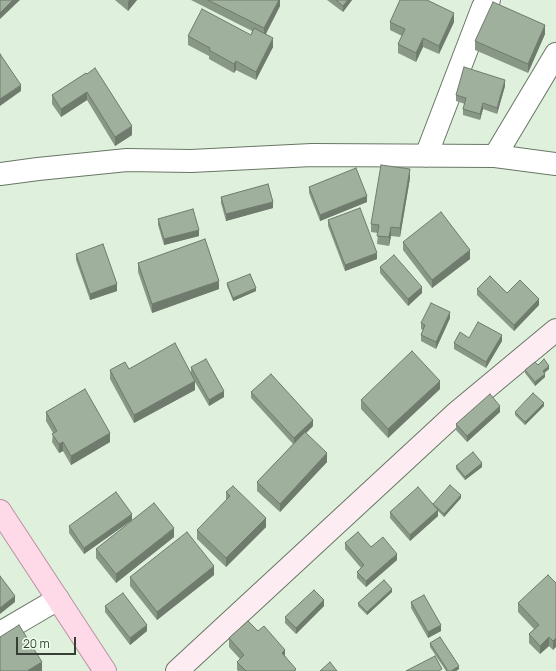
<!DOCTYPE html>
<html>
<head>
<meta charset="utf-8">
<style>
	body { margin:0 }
	#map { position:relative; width:556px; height:671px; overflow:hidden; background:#dff1dc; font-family:Manrope,sans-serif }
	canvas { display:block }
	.scale { position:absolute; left:16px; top:637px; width:60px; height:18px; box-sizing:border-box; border:2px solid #373e36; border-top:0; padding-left:5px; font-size:12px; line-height:14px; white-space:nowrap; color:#373e36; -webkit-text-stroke:3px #ecfee9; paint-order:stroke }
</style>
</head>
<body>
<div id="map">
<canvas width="556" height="671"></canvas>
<div class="scale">20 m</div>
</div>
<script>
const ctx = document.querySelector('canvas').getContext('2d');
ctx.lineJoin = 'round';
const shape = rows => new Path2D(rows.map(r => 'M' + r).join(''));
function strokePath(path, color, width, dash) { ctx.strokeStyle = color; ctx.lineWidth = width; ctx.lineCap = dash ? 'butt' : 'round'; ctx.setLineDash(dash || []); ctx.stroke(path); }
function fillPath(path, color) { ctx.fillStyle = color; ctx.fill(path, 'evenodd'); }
const street = shape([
	[426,156,483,7,489,0],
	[495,156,556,54],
	[0,174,38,169,127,160,191,161,312,155,495,156,556,164],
	[0,633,58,599]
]);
const secondary = shape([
	[177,671,455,414,556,330]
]);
const primary = shape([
	[0,511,105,671]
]);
strokePath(street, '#687765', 24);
strokePath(secondary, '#687765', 24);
strokePath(primary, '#b8929f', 24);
strokePath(street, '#fff', 22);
strokePath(secondary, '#feecf3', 22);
strokePath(primary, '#fed9e7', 22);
fillPath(shape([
	[115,0,137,0,128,11],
	[191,0,280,0,280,6,266,34,273,47,256,80,236,70,234,73,209,59,209,56,188,45,188,36,251,35,252,31],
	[327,0,352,0,343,12],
	[390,22,454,22,439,54,423,47,416,62,398,53,398,44,402,36,390,30],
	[545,34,528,73,475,50,475,41],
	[86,73,132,135,115,146,87,100,61,117,52,104,52,95],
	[505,86,497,114,483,109,480,120,463,115,463,109,465,104,456,101,456,95],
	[410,178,400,237,391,236,389,246,377,244,378,233,371,232,371,224],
	[309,187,367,202,320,221,309,193],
	[221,197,273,208,226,221,221,203],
	[158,219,199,236,164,245,158,225],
	[328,220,377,259,345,271,328,226],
	[403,242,470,259,432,288,403,250],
	[76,254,117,291,90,300,76,260],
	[138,263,219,289,152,313,138,272],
	[380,267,422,293,408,306,380,273],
	[227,283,256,291,233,301,227,286],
	[477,289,507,293,539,305,514,331,477,295],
	[450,318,436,349,421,341,421,335,423,330,421,329,421,323],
	[502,341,486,368,454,349,454,343],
	[538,365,549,369,544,373,545,377,535,386,525,373,525,370],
	[191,367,224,397,209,406,195,382,195,390,134,423,110,379,110,370,129,369,191,372],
	[440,389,388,438,361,409,361,400],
	[251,392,313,426,306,433,327,462,280,512,257,491,257,482,293,444,251,398],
	[544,406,525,425,515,415,515,412],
	[46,412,110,442,71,465,63,451,59,453,52,442,53,433,46,421],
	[500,412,467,442,456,430,456,424],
	[456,466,482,467,465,480,456,469],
	[226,492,266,527,226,567,197,539,197,530,226,501],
	[461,498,444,517,438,511,438,516,410,541,390,518,390,512],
	[132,520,84,554,69,533,69,526],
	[174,537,116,583,96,558,96,549],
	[345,543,371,547,397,560,366,587,357,578,357,572,361,568,345,549],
	[214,575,157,620,130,586,130,577],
	[556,583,553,650,549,646,540,654,529,643,529,634,534,629,518,612,518,603],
	[392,592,367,615,358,606,358,603],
	[411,602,441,631,428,638,411,608],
	[105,606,147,631,130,645,105,612],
	[324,606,296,634,285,623,285,617],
	[258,631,285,656,296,671,238,671,237,670,237,662,240,659,229,647,229,638],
	[430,643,459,669,456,671,446,671,430,647]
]), '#899786');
fillPath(shape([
	[13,0,20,0,0,19,0,13],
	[129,0,137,0,128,11,128,2],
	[279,0,280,0,280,6,264,37,264,28],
	[348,0,352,0,343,12,343,6],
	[454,13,454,22,439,54,439,46],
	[545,25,545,34,528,73,528,64],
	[273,38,273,47,256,80,256,72],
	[423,38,423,47,416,62,416,53],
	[236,61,236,70,234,73,234,64],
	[505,80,505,86,497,114,497,108],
	[21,85,21,91,0,106,0,99],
	[87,92,87,100,61,117,61,109],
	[483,103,483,109,480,120,480,114],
	[132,126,132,135,115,146,115,137],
	[410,169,410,178,400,237,400,228],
	[367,196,367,202,320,221,320,215],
	[273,202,273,208,226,221,226,214],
	[391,227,391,236,389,246,389,237],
	[199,230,199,236,164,245,164,239],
	[470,250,470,259,432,288,432,280],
	[377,253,377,259,345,271,345,265],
	[219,281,219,289,152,313,152,304],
	[117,284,117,291,90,300,90,294],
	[422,287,422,293,408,306,408,299],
	[256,288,256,291,233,301,233,298],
	[539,299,539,305,514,331,514,325],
	[450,312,450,318,436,349,436,342],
	[502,335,502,341,486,368,486,362],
	[549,366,549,369,543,374,543,371],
	[545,374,545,377,535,386,535,382],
	[195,381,195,390,134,423,134,415],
	[440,381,440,389,388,438,388,429],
	[224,391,224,397,209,406,209,400],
	[544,403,544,406,525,425,525,422],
	[500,406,500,412,467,442,467,436],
	[313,420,313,426,294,445,294,438],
	[110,433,110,442,71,465,71,456],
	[63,442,63,451,59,453,59,444],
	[327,453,327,462,280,512,280,504],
	[482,463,482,467,465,480,465,477],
	[461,495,461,498,444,517,444,514],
	[438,510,438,516,410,541,410,535],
	[132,514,132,520,84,554,84,548],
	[266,518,266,527,226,567,226,558],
	[174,528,174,537,116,583,116,574],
	[397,554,397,560,366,587,366,581],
	[214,566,214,575,157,620,157,612],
	[392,589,392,592,367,615,367,612],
	[15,596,15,602,0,614,0,608],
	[324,600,324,606,296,634,296,628],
	[147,625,147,631,130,645,130,638],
	[441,625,441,631,428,638,428,632],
	[549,637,549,646,540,654,540,646],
	[556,638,556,647,553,650,553,641],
	[285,650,285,659,282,653],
	[42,662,42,671,27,671],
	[459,666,459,669,456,671,451,671]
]), '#6f7b6d');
const building = shape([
	[0,0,13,0,0,13,0,0],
	[208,0,279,0,264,28,208,0],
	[336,0,348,0,343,6,336,0],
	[400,0,427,0,454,13,439,46,423,38,416,53,398,44,405,29,390,22,400,0],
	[493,2,545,25,528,64,475,41,493,2],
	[202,9,251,35,254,28,273,38,256,72,236,61,234,64,209,50,210,48,188,36,202,9],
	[0,54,21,85,0,99,0,54],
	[464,67,505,80,497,108,483,103,480,114,463,109,466,98,456,95,464,67],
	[95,68,132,126,115,137,87,92,61,109,52,95,86,73,87,74,95,68],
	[381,165,410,169,400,228,391,227,389,237,377,236,379,225,371,224,381,165],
	[356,168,367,196,320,215,309,187,356,168],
	[268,184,273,202,226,214,221,197,268,184],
	[360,208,377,253,345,265,328,220,360,208],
	[193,209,199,230,164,239,158,219,193,209],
	[441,212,470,250,432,280,403,242,441,212],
	[205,239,219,281,152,304,138,263,205,239],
	[103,244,117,284,90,294,76,254,103,244],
	[394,255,422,287,408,299,380,267,394,255],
	[250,274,256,288,233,298,227,283,250,274],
	[490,276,507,293,520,280,539,299,514,325,477,289,490,276],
	[431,303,450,312,436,342,421,335,425,325,421,323,431,303],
	[478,322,502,335,486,362,454,343,460,332,469,338,478,322],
	[175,343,195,381,134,415,110,370,125,362,129,369,175,343],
	[412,351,440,381,388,429,361,400,412,351],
	[206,359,224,391,209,400,191,367,206,359],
	[544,359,549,366,543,371,545,374,535,382,525,370,535,362,538,365,544,359],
	[271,374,313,420,294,438,251,392,271,374],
	[85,389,110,433,71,456,63,442,59,444,52,434,57,431,46,412,85,389],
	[533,393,544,403,525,422,515,412,533,393],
	[490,394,500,406,467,436,456,424,490,394],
	[305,432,327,453,280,504,257,482,305,432],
	[473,452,482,463,465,477,456,466,473,452],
	[450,485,461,495,444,514,433,504,450,485],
	[233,486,266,518,226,558,197,530,230,496,226,492,233,486],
	[418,487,438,510,410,535,390,512,418,487],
	[116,492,132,514,84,548,69,526,116,492],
	[154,503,174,528,116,574,96,549,154,503],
	[187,532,214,566,157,612,130,577,187,532],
	[358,532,371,547,383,537,397,554,366,581,357,572,364,565,345,543,358,532],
	[548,575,556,583,556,638,553,641,549,637,540,646,529,634,539,625,518,603,548,575],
	[0,576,15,596,0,608,0,576],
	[384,580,392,589,367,612,358,603,384,580],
	[314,590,324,600,296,628,285,617,314,590],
	[123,593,147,625,130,638,105,606,123,593],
	[424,595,441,625,428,632,411,602,424,595],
	[248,621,258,631,264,626,285,650,282,653,296,669,294,671,246,671,237,662,244,655,229,638,248,621],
	[19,625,42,662,27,671,0,671,0,637,19,625],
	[440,637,459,666,451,671,448,671,430,643,440,637],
	[435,656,442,669,439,671,406,671,435,656],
	[330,662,337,671,320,671,330,662]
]);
fillPath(building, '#9fb09c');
strokePath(building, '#6f7b6d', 1);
</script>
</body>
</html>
